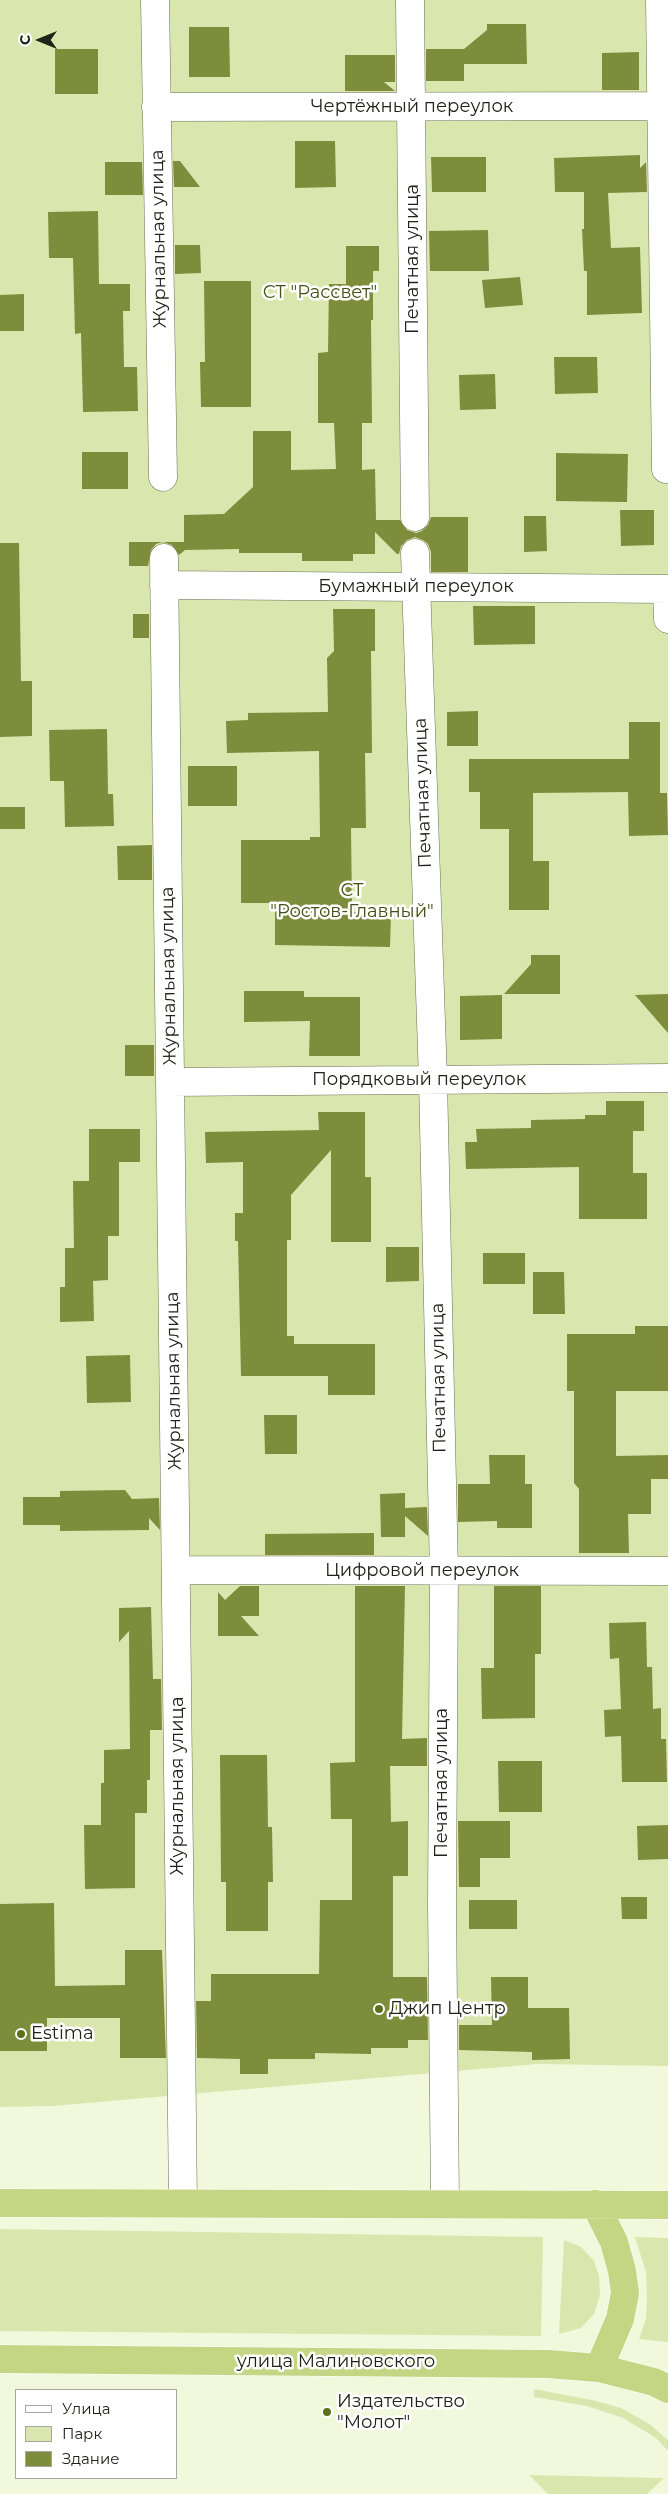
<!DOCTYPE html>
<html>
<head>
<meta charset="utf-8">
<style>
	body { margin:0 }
	#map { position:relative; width:668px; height:2494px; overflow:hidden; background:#f1f8dc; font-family:Montserrat,sans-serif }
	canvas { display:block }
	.legend { position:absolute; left:15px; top:2389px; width:162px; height:90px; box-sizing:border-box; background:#fff; border:1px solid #a6a7a3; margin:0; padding:6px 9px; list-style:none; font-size:15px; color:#212319 }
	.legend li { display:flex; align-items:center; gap:10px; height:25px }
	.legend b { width:25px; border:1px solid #a6a7a3 }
	.north { position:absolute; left:15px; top:15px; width:50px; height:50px; -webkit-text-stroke:4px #fff; paint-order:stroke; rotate:270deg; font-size:14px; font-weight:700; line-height:20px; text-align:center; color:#212319 }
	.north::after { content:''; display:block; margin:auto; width:18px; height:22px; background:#212319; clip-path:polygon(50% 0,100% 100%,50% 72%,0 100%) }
</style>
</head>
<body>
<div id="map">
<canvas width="668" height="2494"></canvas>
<ul class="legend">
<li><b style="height:6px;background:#fff"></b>Улица</li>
<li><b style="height:14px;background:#d9e7af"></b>Парк</li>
<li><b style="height:14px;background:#7d8d3b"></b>Здание</li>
</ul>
<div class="north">С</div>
</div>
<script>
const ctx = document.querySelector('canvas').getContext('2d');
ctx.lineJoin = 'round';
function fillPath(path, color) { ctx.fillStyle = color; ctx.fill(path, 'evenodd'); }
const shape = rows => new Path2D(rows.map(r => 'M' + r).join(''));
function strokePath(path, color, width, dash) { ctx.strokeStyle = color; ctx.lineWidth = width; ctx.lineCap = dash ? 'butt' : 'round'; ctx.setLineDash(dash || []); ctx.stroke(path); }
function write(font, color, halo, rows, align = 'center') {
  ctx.font = font + ' Montserrat,sans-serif'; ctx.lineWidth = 5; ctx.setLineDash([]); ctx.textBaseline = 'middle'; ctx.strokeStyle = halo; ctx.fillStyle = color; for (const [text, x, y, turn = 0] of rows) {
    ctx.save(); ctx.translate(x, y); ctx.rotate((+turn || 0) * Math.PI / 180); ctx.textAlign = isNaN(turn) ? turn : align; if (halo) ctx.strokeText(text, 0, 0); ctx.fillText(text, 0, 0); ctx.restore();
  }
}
fillPath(shape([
	[0,0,665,0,668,231,668,2066,537,2064,52,2106,0,2107],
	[0,2229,543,2237,541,2336,0,2331],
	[635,2237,668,2238,668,2342,639,2339,646,2319,647,2299,646,2272],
	[564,2240,581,2247,594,2261,599,2276,600,2295,594,2314,581,2328,559,2334],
	[534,2389,592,2400,621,2408,651,2425,664,2437,668,2440,668,2451,656,2438,623,2418,587,2406,534,2397],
	[529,2475,664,2478,647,2494,548,2494]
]), '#d9e7af');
fillPath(shape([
	[487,24,526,24,527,64,464,64,464,81,426,81,426,49,464,49,487,30],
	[189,27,229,27,230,77,189,77],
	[55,49,98,49,98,94,55,94],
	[639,52,639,90,602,90,602,53],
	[345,55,395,55,395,82,384,82,395,91,345,91],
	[295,141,335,141,336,187,295,188],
	[640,155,640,168,646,162,647,192,608,193,611,248,640,247,642,313,587,315,587,271,584,271,582,229,584,229,584,192,555,192,554,158],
	[431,157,486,157,486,192,432,192],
	[173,161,180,161,200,187,174,187],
	[105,162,142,162,143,195,105,195],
	[98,211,99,284,130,284,130,311,123,311,124,367,137,367,138,411,83,412,81,333,75,334,73,258,49,258,48,212],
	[488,230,489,271,430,271,429,231],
	[175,245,200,245,201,273,175,274],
	[346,246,379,246,379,271,373,271,373,320,371,320,372,423,362,423,362,470,375,469,376,520,400,520,407,530,416,533,422,531,428,525,431,517,468,517,468,572,431,572,431,552,428,544,423,540,415,537,407,540,401,546,399,554,397,554,375,532,375,554,353,554,353,561,302,561,302,553,239,553,239,549,185,550,179,555,172,545,163,542,156,544,151,550,148,566,129,566,129,542,184,542,184,515,224,514,253,487,253,431,291,431,291,470,336,469,334,423,318,423,318,353,328,352,329,284,346,284],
	[520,277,523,305,485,308,482,280],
	[204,281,251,281,251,407,201,407,200,362,205,362],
	[24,294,24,331,0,331,0,295],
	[554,357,597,357,598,393,555,394],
	[495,374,496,409,460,410,459,375],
	[82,452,128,452,128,489,82,489],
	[556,453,628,454,627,502,556,501],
	[620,510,654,510,654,545,621,546],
	[524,516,546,516,547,551,524,552],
	[0,543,19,543,21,681,32,681,32,736,0,737],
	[473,606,535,606,535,644,474,645],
	[333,609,375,609,375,651,371,651,372,753,365,753,366,828,351,828,352,912,391,912,390,947,275,945,275,903,241,903,241,840,310,840,310,837,320,837,319,751,227,753,226,721,248,720,248,713,328,712,327,658,334,651],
	[133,614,149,614,149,638,133,638],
	[478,711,478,746,447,746,447,712],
	[629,722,660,722,660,793,667,793,668,835,629,836,628,792,533,793,533,861,549,861,549,910,509,910,509,829,480,829,480,792,469,792,469,759,629,759],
	[107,729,108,794,113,794,114,826,65,827,64,781,50,781,49,730],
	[188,766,237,766,237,806,188,806],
	[0,807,25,807,25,829,0,829],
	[152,845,152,880,118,880,117,846],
	[531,955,560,955,560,994,504,994,531,964],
	[244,991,304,991,304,997,360,997,360,1056,309,1056,310,1021,244,1022],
	[668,994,668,1033,635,995],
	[502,995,502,1039,460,1040,460,996],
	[125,1045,154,1045,154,1076,125,1076],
	[606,1101,644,1101,644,1131,633,1131,633,1173,647,1173,647,1219,579,1219,579,1167,466,1169,465,1142,477,1142,476,1129,531,1128,531,1120,585,1119,585,1115,606,1115],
	[318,1112,365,1112,365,1177,371,1177,371,1242,331,1242,331,1150,291,1195,291,1240,287,1240,287,1336,294,1336,294,1344,375,1344,375,1395,328,1395,328,1376,241,1376,238,1241,235,1241,235,1213,243,1213,243,1162,206,1163,205,1132,319,1130],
	[89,1129,140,1129,140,1162,119,1162,119,1236,108,1236,108,1280,93,1281,94,1321,60,1322,60,1287,65,1287,65,1248,74,1248,73,1181,89,1181],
	[386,1247,419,1247,419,1281,386,1282],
	[483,1253,525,1253,525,1284,483,1284],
	[533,1272,564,1272,565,1314,533,1314],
	[635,1326,668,1326,668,1391,616,1391,616,1456,668,1455,668,1479,651,1479,651,1514,628,1514,629,1553,579,1553,579,1489,574,1483,574,1391,567,1391,567,1334,635,1334],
	[130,1355,131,1402,87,1403,86,1356],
	[264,1415,297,1415,297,1454,265,1454],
	[489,1455,525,1455,525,1484,532,1484,532,1528,497,1528,497,1521,458,1522,458,1484,490,1484],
	[125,1490,132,1499,159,1498,160,1530,149,1518,149,1530,60,1531,60,1525,23,1525,23,1497,60,1497,60,1491],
	[405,1493,405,1508,427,1507,428,1536,405,1516,405,1537,381,1537,380,1494],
	[374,1533,374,1555,265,1555,265,1534],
	[240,1586,259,1586,259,1616,241,1616,259,1636,218,1636,218,1592,225,1600],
	[355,1586,405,1586,402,1739,427,1738,427,1766,390,1766,391,1822,408,1821,408,1876,393,1876,393,1977,427,1977,428,2040,408,2040,408,2048,371,2048,371,2054,315,2053,315,2059,268,2059,268,2074,240,2074,240,2059,197,2058,196,2001,211,2001,211,1974,319,1974,320,1900,352,1900,352,1819,331,1819,330,1763,355,1762],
	[494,1586,541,1586,541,1654,535,1654,535,1718,482,1719,481,1668,494,1668],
	[151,1607,153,1679,161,1679,162,1730,150,1730,150,1780,147,1780,147,1813,135,1813,135,1888,85,1889,84,1825,101,1825,101,1783,104,1783,104,1750,130,1749,129,1631,119,1642,119,1608],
	[646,1622,647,1667,652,1667,653,1709,661,1708,661,1739,666,1739,667,1782,622,1782,621,1736,605,1737,604,1710,621,1709,619,1658,610,1659,609,1623],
	[220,1755,267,1755,268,1827,272,1827,273,1882,268,1882,268,1931,226,1931,226,1882,221,1882],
	[498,1761,542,1761,542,1812,499,1812],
	[458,1821,510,1821,510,1858,480,1858,480,1887,459,1887],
	[668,1825,668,1859,638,1860,637,1826],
	[621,1897,647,1897,647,1919,622,1919],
	[469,1900,517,1900,517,1929,469,1929],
	[54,1903,55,1986,125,1985,125,1950,162,1950,166,2058,120,2058,120,2018,47,2018,47,2051,0,2051,0,1904],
	[491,1977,528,1977,528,2008,569,2008,570,2059,532,2060,532,2052,459,2050,459,2025,492,2025]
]), '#7d8d3b');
const minor = shape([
	[155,0,163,477],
	[410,0,415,517],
	[660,0,666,469],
	[156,107,668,106],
	[415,553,433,1080,444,1572,442,1903,445,2203],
	[164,558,183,2203],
	[164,585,668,589],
	[667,589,668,619],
	[171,1082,668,1078],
	[177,1570,668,1571]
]);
const trunk = shape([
	[0,2203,668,2205],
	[595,2204,614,2242,622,2271,625,2293,620,2319,599,2368],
	[0,2359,548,2364,599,2368,654,2382,668,2389]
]);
strokePath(minor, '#686e56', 29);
strokePath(trunk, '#fff', 29);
strokePath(minor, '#fff', 28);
strokePath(trunk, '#c4d684', 28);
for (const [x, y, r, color] of [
	[379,2009,5,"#5f6f1a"],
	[21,2034,5,"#5f6f1a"],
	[327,2412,5,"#5f6f1a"]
]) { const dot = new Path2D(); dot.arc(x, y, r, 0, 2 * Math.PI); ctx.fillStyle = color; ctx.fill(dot); strokePath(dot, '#fff', 2); }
write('18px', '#212319', '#fff', [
	["Чертёжный переулок",412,107],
	["Журнальная улица",159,239,-91],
	["Печатная улица",413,259,-90],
	["Бумажный переулок",416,587],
	["Печатная улица",423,793,-92],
	["Журнальная улица",169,976,-91],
	["Порядковый переулок",419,1080],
	["Печатная улица",439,1378,-91],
	["Журнальная улица",174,1381,-91],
	["Цифровой переулок",422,1571],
	["Печатная улица",442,1783,-90],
	["Журнальная улица",178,1786,-90],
	["улица Малиновского",336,2362]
]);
write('18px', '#455013', '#fff', [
	["СТ \"Рассвет\"",320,293],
	["СТ",352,891],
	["\"Ростов-Главный\"",352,912]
]);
write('18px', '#212319', '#fff', [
	["Джип Центр",389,2009],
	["Estima",31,2034],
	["Издательство",337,2402],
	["\"Молот\"",337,2423]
], 'left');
</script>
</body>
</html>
